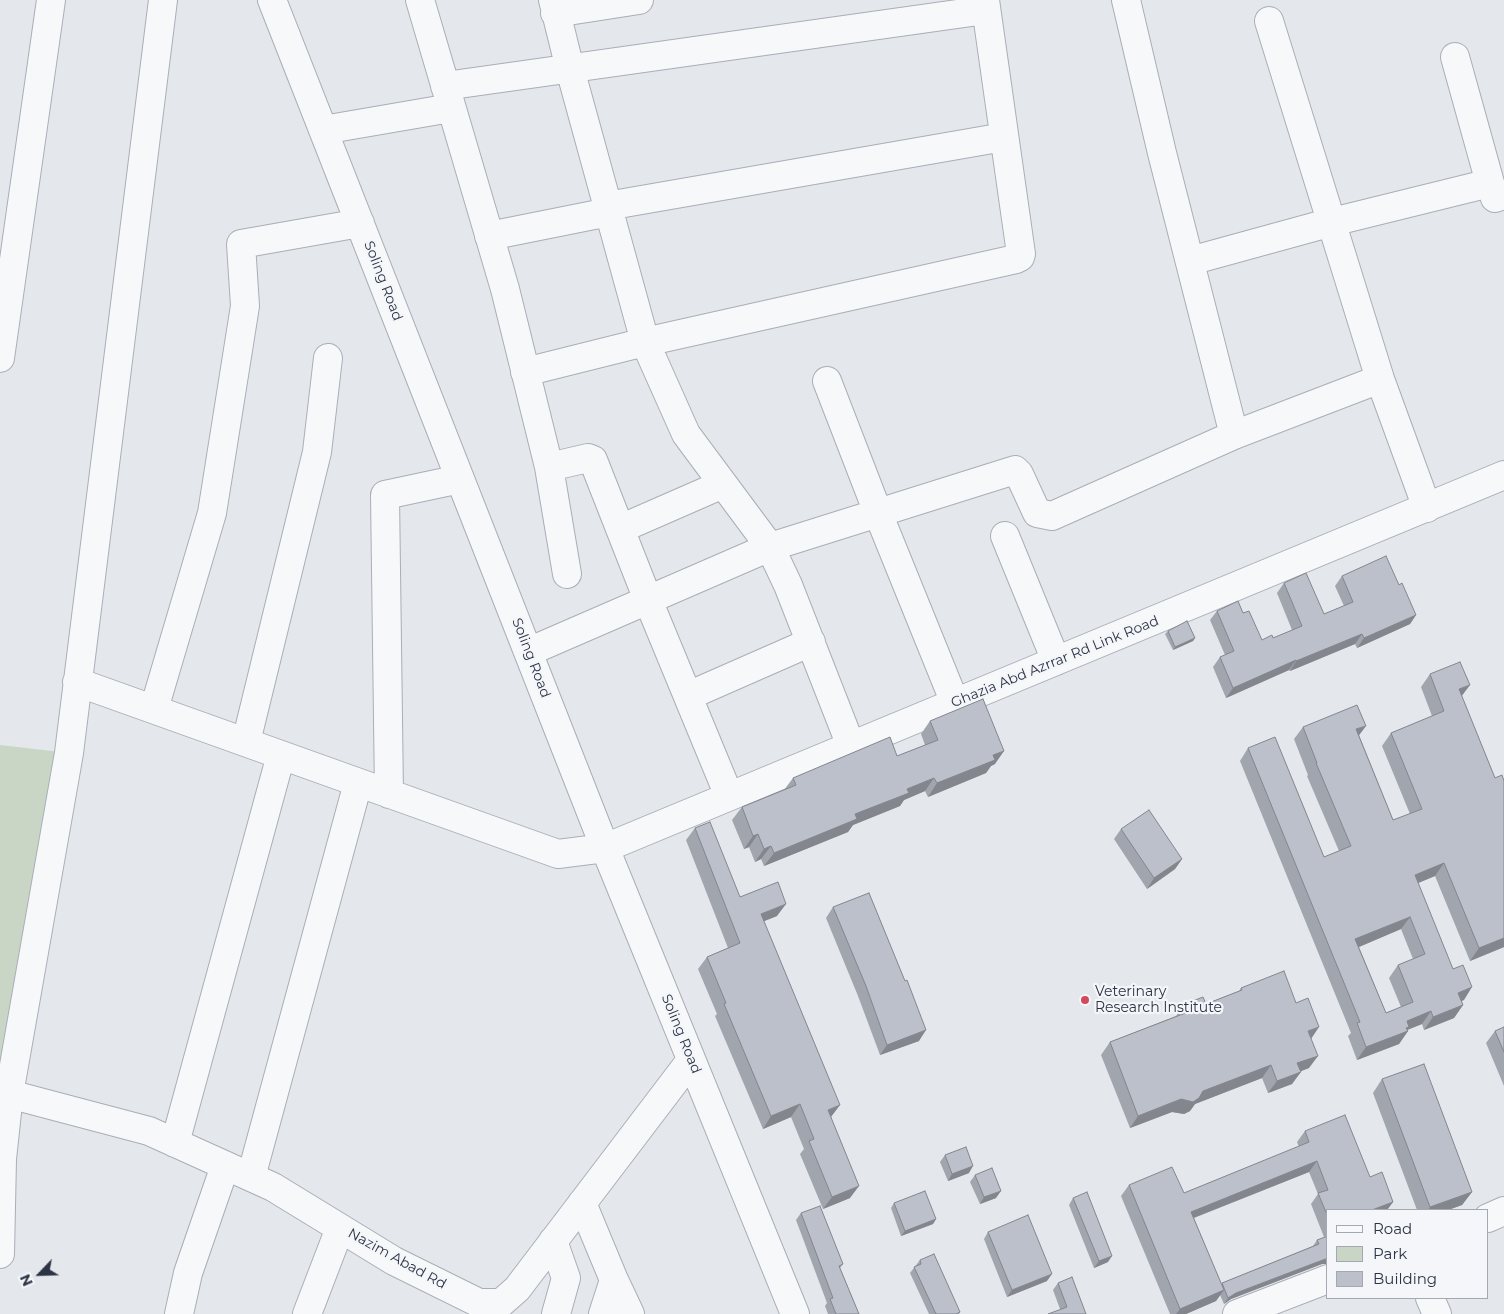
<!DOCTYPE html>
<html>
<head>
<meta charset="utf-8">
<style>
	body { margin:0 }
	#map { position:relative; width:1504px; height:1314px; overflow:hidden; background:#e4e7ec; font-family:Montserrat,sans-serif }
	canvas { display:block }
	.legend { position:absolute; left:1326px; top:1209px; width:162px; height:90px; box-sizing:border-box; background:#f4f6f9; border:1px solid #a4a8b1; margin:0; padding:6px 9px; list-style:none; font-size:15px; color:#2b3445 }
	.legend li { display:flex; align-items:center; gap:10px; height:25px }
	.legend b { width:25px; border:1px solid #a4a8b1 }
	.north { position:absolute; left:15px; top:1249px; width:50px; height:50px; -webkit-text-stroke:4px #f4f6f9; paint-order:stroke; rotate:246deg; font-size:14px; font-weight:700; line-height:20px; text-align:center; color:#2b3445 }
	.north::after { content:''; display:block; margin:auto; width:18px; height:22px; background:#2b3445; clip-path:polygon(50% 0,100% 100%,50% 72%,0 100%) }
</style>
</head>
<body>
<div id="map">
<canvas width="1504" height="1314"></canvas>
<ul class="legend">
<li><b style="height:6px;background:#f7f8fa"></b>Road</li>
<li><b style="height:14px;background:#c9d6c5"></b>Park</li>
<li><b style="height:14px;background:#bbc0ca"></b>Building</li>
</ul>
<div class="north">N</div>
</div>
<script>
const ctx = document.querySelector('canvas').getContext('2d');
ctx.lineJoin = 'round';
function fillPath(path, color) { ctx.fillStyle = color; ctx.fill(path, 'evenodd'); }
const shape = rows => new Path2D(rows.map(r => 'M' + r).join(''));
function strokePath(path, color, width, dash) { ctx.strokeStyle = color; ctx.lineWidth = width; ctx.lineCap = dash ? 'butt' : 'round'; ctx.setLineDash(dash || []); ctx.stroke(path); }
function write(font, color, halo, rows, align = 'center') {
  ctx.font = font + ' Montserrat,sans-serif'; ctx.lineWidth = 4.5; ctx.setLineDash([]); ctx.textBaseline = 'middle'; ctx.strokeStyle = halo; ctx.fillStyle = color; for (const [text, x, y, turn = 0] of rows) {
    ctx.save(); ctx.translate(x, y); ctx.rotate((+turn || 0) * Math.PI / 180); ctx.textAlign = isNaN(turn) ? turn : align; if (halo) ctx.strokeText(text, 0, 0); ctx.fillText(text, 0, 0); ctx.restore();
  }
}
fillPath(shape([
	[0,745,69,753,0,1089]
]), '#c9d6c5');
const minor = shape([
	[272,0,605,848,795,1314],
	[420,0,505,289,549,467,567,574],
	[553,0,570,69,645,342,686,434,770,547,788,585,851,746],
	[1126,0,1162,153,1234,435],
	[555,13,639,0],
	[1269,21,1380,379,1427,508],
	[1455,57,1490,183],
	[445,86,986,10],
	[323,130,451,108],
	[607,206,1004,137],
	[489,236,609,212],
	[1190,261,1332,222,1490,183,1495,198,1504,195],
	[0,358,51,0],
	[525,372,645,342,1016,259,1020,257,1021,254,985,0],
	[827,381,878,513,955,703],
	[549,467,588,458,593,460,648,600,729,796],
	[620,529,723,484],
	[1005,536,1056,661],
	[528,652,770,547,1015,470,1019,474,1037,513,1052,516,1234,435,1380,379],
	[77,682,558,854,605,848,1504,475],
	[688,696,811,642],
	[154,709,212,513,245,306,241,244,360,223],
	[246,742,317,452,328,358],
	[389,794,385,495,460,479],
	[0,1089,9,1094,149,1131,273,1187,394,1261,479,1303,501,1303,517,1289,691,1060],
	[175,1143,281,755],
	[251,1177,358,783],
	[582,1203,614,1280,603,1314],
	[1488,1218,1504,1211],
	[553,1241,566,1278,556,1314],
	[0,1254,2,1159,9,1094,69,753,163,0],
	[614,1280,630,1314],
	[1430,1298,1437,1314],
	[179,1314,188,1273,225,1166],
	[307,1314,340,1228],
	[1237,1314,1328,1279]
]);
strokePath(minor, '#a9aeb7', 30);
strokePath(minor, '#f7f8fa', 28);
fillPath(shape([
	[1342,576,1399,585,1416,615,1410,624,1357,648,1355,644,1290,671,1289,670,1226,698,1213,667,1220,657,1225,655,1210,620,1217,611,1243,613,1262,640,1273,638,1292,630,1277,593,1284,583,1324,614,1344,606,1335,586],
	[1168,631,1195,638,1193,641,1173,650,1165,634],
	[1430,674,1462,697,1495,778,1504,781,1504,947,1470,961,1435,876,1418,883,1464,1000,1461,1001,1463,1005,1454,1018,1424,1030,1422,1024,1407,1030,1408,1031,1399,1044,1357,1060,1348,1036,1351,1033,1240,761,1248,748,1324,857,1339,851,1307,776,1308,775,1294,739,1303,727,1359,735,1393,820,1410,814,1382,746,1391,733,1432,716,1421,687],
	[1401,929,1413,959,1398,965,1389,978,1401,1007,1386,1013,1359,947],
	[930,721,995,764,991,766,986,773,928,797,925,791,904,800,900,806,853,825,848,832,764,866,761,859,755,862,749,847,744,849,732,820,742,807,784,790,793,778,897,756,925,745,921,734],
	[695,828,740,897,777,916,764,921,831,1117,850,1198,823,1209,800,1154,804,1149,791,1117,763,1129,715,1016,717,1014,698,969,707,957,728,948,686,840],
	[1121,829,1182,859,1175,869,1147,889,1114,839],
	[833,907,919,1041,880,1055,858,996,826,918],
	[1241,988,1311,1039,1309,1068,1300,1071,1292,1084,1268,1093,1262,1078,1195,1104,1190,1111,1184,1114,1172,1112,1130,1128,1101,1055,1110,1042,1176,1016,1185,1004,1206,1004,1239,991],
	[1504,1027,1504,1086,1486,1043,1495,1031],
	[1382,1079,1472,1192,1462,1205,1448,1210,1417,1210,1373,1093],
	[1305,1131,1393,1202,1387,1210,1328,1210,1328,1236,1324,1237,1311,1204,1318,1194,1309,1172,1194,1218,1221,1284,1222,1283,1313,1246,1317,1240,1328,1236,1322,1264,1231,1299,1224,1304,1220,1295,1216,1301,1186,1314,1170,1314,1121,1196,1129,1185,1184,1193,1299,1147,1297,1142],
	[945,1155,969,1173,948,1181,940,1162],
	[975,1175,996,1198,980,1204,970,1182],
	[1073,1198,1108,1262,1094,1268,1069,1205],
	[894,1203,936,1219,933,1224,901,1236,891,1208],
	[801,1213,843,1264,840,1268,859,1314,828,1314,825,1306,827,1303,796,1220],
	[988,1232,1047,1281,1007,1297,984,1239],
	[920,1260,960,1312,959,1314,929,1314,910,1273],
	[1058,1283,1086,1314,1060,1309,1053,1290]
]), '#a1a5ae');
fillPath(shape([
	[1416,615,1410,624,1357,648,1364,638],
	[1362,634,1355,644,1290,671,1296,661],
	[1195,638,1193,641,1173,650,1175,647],
	[1296,660,1289,670,1226,698,1233,688],
	[1470,685,1461,697,1459,689],
	[1366,726,1357,738,1356,729],
	[1004,751,995,764,991,766,986,773,928,797,937,783,993,755],
	[934,778,925,791,904,800,900,806,853,825,848,832,764,866,774,853,907,789],
	[758,834,749,847,744,849,753,836],
	[771,846,761,859,755,862,764,849],
	[1182,859,1175,869,1147,889,1154,878],
	[1444,863,1435,876,1406,888,1415,875],
	[786,904,777,916,752,926,761,914],
	[1410,917,1401,929,1347,952,1355,939],
	[1504,938,1504,947,1470,961,1479,948],
	[1472,987,1464,1000,1449,1006,1458,993],
	[1463,1005,1454,1018,1424,1030,1433,1017],
	[1431,1011,1422,1024,1407,1030,1408,1031,1399,1044,1357,1060,1366,1047,1407,1021],
	[1319,1027,1311,1039,1308,1031],
	[926,1030,919,1041,880,1055,887,1045],
	[1318,1056,1309,1068,1289,1076,1297,1063],
	[1271,1065,1262,1078,1195,1104,1190,1111,1184,1114,1172,1112,1130,1128,1138,1116],
	[1301,1072,1292,1084,1268,1093,1277,1081],
	[800,1104,791,1117,763,1129,771,1116],
	[840,1105,831,1117,828,1110],
	[1317,1161,1309,1172,1183,1222,1191,1212],
	[973,1166,969,1173,948,1181,952,1174],
	[859,1186,850,1198,823,1209,832,1197],
	[1001,1191,996,1198,980,1204,984,1197],
	[1472,1192,1462,1205,1448,1210,1428,1210,1430,1207],
	[1393,1202,1387,1210,1372,1210],
	[936,1219,933,1224,901,1236,905,1231],
	[1112,1256,1108,1262,1094,1268,1099,1261],
	[1328,1258,1328,1264,1322,1264,1231,1299,1224,1304,1228,1298,1236,1293],
	[1052,1274,1047,1281,1007,1297,1012,1290],
	[1224,1290,1216,1301,1186,1314,1176,1314,1180,1309]
]), '#83868d');
const building = shape([
	[1386,556,1399,585,1402,583,1416,615,1364,638,1362,634,1296,661,1296,660,1233,688,1220,657,1234,651,1217,611,1238,601,1243,613,1249,611,1262,640,1272,635,1273,638,1302,626,1284,583,1306,573,1324,614,1353,602,1342,576,1386,556],
	[1187,621,1195,638,1175,647,1168,631,1187,621],
	[1460,662,1470,685,1459,689,1495,778,1502,775,1504,781,1504,938,1479,948,1444,863,1415,875,1453,969,1463,965,1472,987,1458,993,1463,1005,1433,1017,1431,1011,1407,1021,1409,1027,1406,1028,1408,1031,1366,1047,1357,1023,1360,1022,1248,748,1275,737,1324,857,1351,846,1316,763,1317,763,1303,727,1357,705,1366,726,1356,729,1393,820,1422,809,1391,733,1444,711,1430,674,1460,662],
	[1410,917,1425,954,1398,965,1413,1002,1386,1013,1355,939,1410,917],
	[983,699,1004,751,993,755,995,760,937,783,934,778,907,789,909,793,855,814,857,819,774,853,771,846,764,849,758,834,753,836,742,807,796,785,793,778,890,737,897,756,938,740,930,721,983,699],
	[1149,810,1182,859,1154,878,1121,829,1149,810],
	[710,822,740,897,778,882,786,904,761,914,840,1105,828,1110,859,1186,832,1197,809,1141,814,1139,800,1104,771,1116,724,1004,726,1003,707,957,740,943,695,828,710,822],
	[869,893,905,981,907,980,926,1030,887,1045,866,986,833,907,869,893],
	[1284,971,1296,1003,1308,998,1319,1027,1308,1031,1318,1056,1297,1063,1301,1072,1277,1081,1271,1065,1203,1091,1199,1098,1193,1102,1181,1099,1138,1116,1110,1042,1188,1012,1185,1004,1203,997,1206,1004,1242,990,1241,988,1284,971],
	[1504,1027,1504,1052,1495,1031,1504,1027],
	[1424,1064,1472,1192,1430,1207,1382,1079,1424,1064],
	[1345,1115,1370,1177,1382,1172,1393,1202,1372,1210,1328,1210,1328,1217,1318,1193,1328,1190,1317,1161,1191,1212,1224,1290,1180,1309,1129,1185,1172,1167,1184,1193,1309,1142,1305,1131,1345,1115],
	[966,1147,973,1166,952,1174,945,1155,966,1147],
	[992,1168,1001,1191,984,1197,975,1175,992,1168],
	[925,1191,936,1219,905,1231,894,1203,925,1191],
	[1087,1192,1112,1256,1099,1261,1073,1198,1087,1192],
	[820,1206,843,1264,839,1266,859,1314,836,1314,830,1299,833,1298,801,1213,820,1206],
	[1028,1215,1052,1274,1012,1290,988,1232,1028,1215],
	[1328,1236,1328,1258,1236,1293,1228,1298,1222,1283,1319,1244,1317,1240,1328,1236],
	[934,1254,960,1312,956,1314,936,1314,914,1267,921,1264,920,1260,934,1254],
	[1072,1277,1086,1314,1048,1314,1067,1307,1058,1283,1072,1277]
]);
fillPath(building, '#bbc0ca');
strokePath(building, '#83868d', 1);
for (const [x, y, r, color] of [
	[1085,1000,5,"#d1495b"]
]) { const dot = new Path2D(); dot.arc(x, y, r, 0, 2 * Math.PI); ctx.fillStyle = color; ctx.fill(dot); strokePath(dot, '#f4f6f9', 2); }
write('14px', '#2b3445', '#f4f6f9', [
	["Soling Road",383,281,69],
	["Soling Road",531,658,69],
	["Ghazia Abd Azrrar Rd Link Road",1055,662,-22],
	["Soling Road",681,1034,68],
	["Nazim Abad Rd",397,1259,29]
]);
write('14px', '#2b3445', '#f4f6f9', [
	["Veterinary",1095,992],
	["Research Institute",1095,1008]
], 'left');
</script>
</body>
</html>
